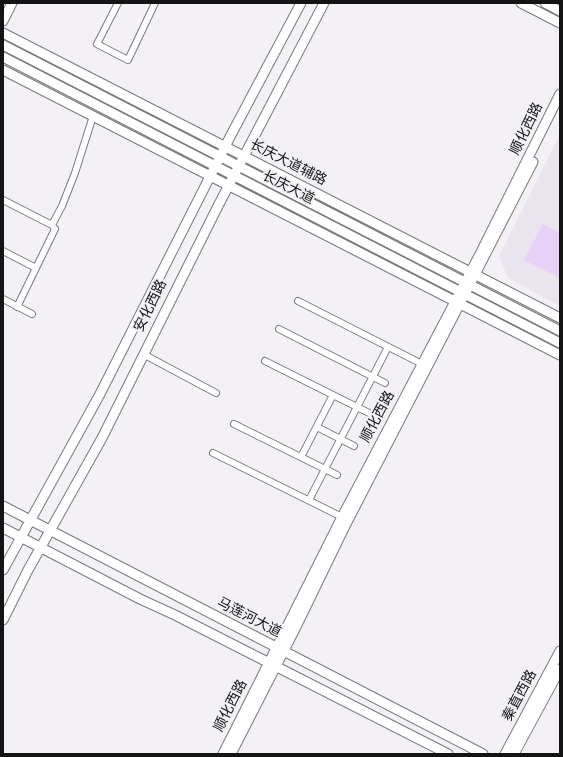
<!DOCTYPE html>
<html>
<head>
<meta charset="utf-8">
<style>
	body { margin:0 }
	#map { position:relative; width:563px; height:757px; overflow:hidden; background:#f3f1f5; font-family:Poppins,sans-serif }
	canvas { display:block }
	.frame { position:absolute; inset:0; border:4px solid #141415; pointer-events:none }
</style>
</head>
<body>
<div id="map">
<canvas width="563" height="757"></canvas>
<div class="frame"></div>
</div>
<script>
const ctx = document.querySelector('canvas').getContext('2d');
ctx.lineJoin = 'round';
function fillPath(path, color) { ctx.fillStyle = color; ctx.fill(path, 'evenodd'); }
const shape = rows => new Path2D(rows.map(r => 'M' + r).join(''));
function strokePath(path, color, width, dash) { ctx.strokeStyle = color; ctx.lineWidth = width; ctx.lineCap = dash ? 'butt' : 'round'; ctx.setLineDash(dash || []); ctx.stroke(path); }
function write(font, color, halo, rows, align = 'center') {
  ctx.font = font + ' Poppins,"Noto Sans SC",sans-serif'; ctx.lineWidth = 4; ctx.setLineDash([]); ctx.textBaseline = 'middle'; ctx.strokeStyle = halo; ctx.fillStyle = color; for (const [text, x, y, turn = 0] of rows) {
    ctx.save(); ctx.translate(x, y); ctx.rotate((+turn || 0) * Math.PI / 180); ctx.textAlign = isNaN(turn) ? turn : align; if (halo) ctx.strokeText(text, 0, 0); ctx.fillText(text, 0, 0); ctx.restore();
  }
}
fillPath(shape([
	[560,134,560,306,508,278,499,256]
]), '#eae4ee');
fillPath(shape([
	[543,224,560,233,560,278,524,260]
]), '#e8d1f7');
const street = shape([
	[118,3,97,44,128,60,155,3],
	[3,200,52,225,55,229,17,307],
	[52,225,62,206,75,173,93,116],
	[3,251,36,268],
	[3,299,32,314],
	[298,301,422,364],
	[279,329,385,383],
	[143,354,216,393],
	[265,361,371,414],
	[234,424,337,475],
	[317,427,354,446],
	[213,453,342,517],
	[301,457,333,395],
	[309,500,388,347]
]);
const secondary = shape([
	[521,3,560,23],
	[545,3,560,11],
	[3,21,12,3],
	[3,33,560,318],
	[3,45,560,331],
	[3,57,560,343],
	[3,70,560,355],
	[3,506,483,754],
	[3,528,140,599,175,615,448,754],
	[3,570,100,394,231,135,301,3],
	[3,620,28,570,102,438,219,204,324,3],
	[223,754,342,517,480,254,560,94],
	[231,754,296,627,344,528,533,162],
	[505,754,560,651],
	[514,754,560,669]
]);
strokePath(street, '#7b797c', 8);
strokePath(secondary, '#7b797c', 11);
strokePath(street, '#fff', 6);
strokePath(secondary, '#fff', 9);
write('14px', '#141415', '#f3f1f5', [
	["顺化西路",527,129,-64],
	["长庆大道辅路",288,163,27],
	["长庆大道",288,188,27],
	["安化西路",151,306,-64],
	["顺化西路",378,417,-62],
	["马莲河大道",249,618,27],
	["秦直西路",520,696,-62],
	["顺化西路",231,706,-63]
]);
</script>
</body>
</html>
